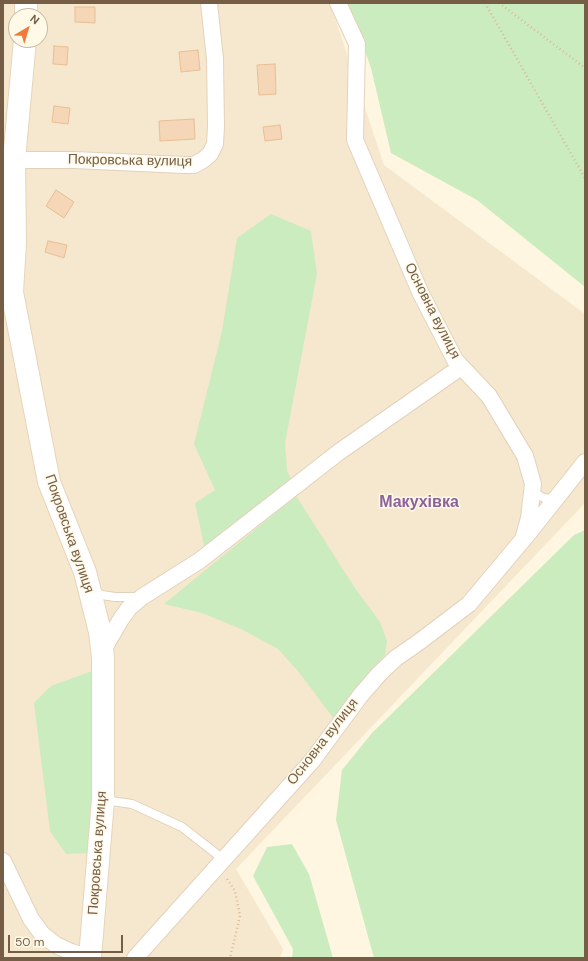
<!DOCTYPE html>
<html>
<head>
<meta charset="utf-8">
<style>
	body { margin:0 }
	#map { position:relative; width:588px; height:961px; overflow:hidden; background:#fef6e0; font-family:"DM Sans",sans-serif }
	canvas { display:block }
	.frame { position:absolute; inset:0; border:4px solid #765d46; pointer-events:none }
	.north { position:absolute; left:8px; top:8px; width:40px; height:40px; box-sizing:border-box; background:#fff9e8; border:1px solid #c8bba7; border-radius:50%; rotate:38deg; font-size:11px; font-weight:700; line-height:16px; text-align:center; color:#765d46 }
	.north::after { content:''; display:block; margin:auto; width:14px; height:18px; background:#f07a3d; clip-path:polygon(50% 0,100% 100%,50% 72%,0 100%) }
	.scale { position:absolute; left:8px; top:935px; width:115px; height:18px; box-sizing:border-box; border:2px solid #765d46; border-top:0; padding-left:5px; font-size:12px; line-height:14px; white-space:nowrap; color:#765d46; -webkit-text-stroke:3px #fff9e8; paint-order:stroke }
</style>
</head>
<body>
<div id="map">
<canvas width="588" height="961"></canvas>
<div class="frame"></div>
<div class="north">N</div>
<div class="scale">50 m</div>
</div>
<script>
const ctx = document.querySelector('canvas').getContext('2d');
ctx.lineJoin = 'round';
function fillPath(path, color) { ctx.fillStyle = color; ctx.fill(path, 'evenodd'); }
const shape = rows => new Path2D(rows.map(r => 'M' + r).join(''));
function strokePath(path, color, width, dash) { ctx.strokeStyle = color; ctx.lineWidth = width; ctx.lineCap = dash ? 'butt' : 'round'; ctx.setLineDash(dash || []); ctx.stroke(path); }
function write(font, color, halo, rows, align = 'center') {
  ctx.font = font + ' "DM Sans",sans-serif'; ctx.lineWidth = 3; ctx.setLineDash([]); ctx.textBaseline = 'middle'; ctx.strokeStyle = halo; ctx.fillStyle = color; for (const [text, x, y, turn = 0] of rows) {
    ctx.save(); ctx.translate(x, y); ctx.rotate((+turn || 0) * Math.PI / 180); ctx.textAlign = isNaN(turn) ? turn : align; if (halo) ctx.strokeText(text, 0, 0); ctx.fillText(text, 0, 0); ctx.restore();
  }
}
fillPath(shape([
	[3,3,330,3,384,165,585,314,585,503,236,869,283,949,280,958,3,958],
	[16,16,40,16,40,40,16,40]
]), '#f6e8ce');
fillPath(shape([
	[348,3,585,3,585,287,477,200,391,153,371,68],
	[271,214,311,231,317,274,285,443,287,470,292,483,205,550,195,503,215,490,194,444,222,331,237,238],
	[296,496,355,588,380,622,387,641,385,655,368,673,344,704,334,719,298,671,278,649,241,629,202,613,164,604],
	[585,530,585,958,374,958,336,820,342,770,372,733,574,535],
	[92,671,95,759,89,853,66,854,50,831,34,703,51,686],
	[292,844,309,874,333,958,292,958,293,949,253,876,267,847]
]), '#cbecbe');
const building = shape([
	[75,7,95,7,95,23,75,22,75,7],
	[54,46,68,47,67,65,53,64,54,46],
	[198,50,200,70,181,72,179,52,198,50],
	[275,64,276,94,259,95,257,65,275,64],
	[54,106,70,108,68,124,52,122,54,106],
	[194,119,195,139,160,141,159,121,194,119],
	[280,125,282,139,265,141,263,127,280,125],
	[56,190,74,202,64,218,46,206,56,190],
	[48,241,67,245,64,258,45,252,48,241]
]);
fillPath(building, '#f5d6b6');
strokePath(building, '#e8bf95', 1);
const lane = shape([
	[534,489,538,495,544,498,555,500],
	[92,591,102,595,115,597,139,597],
	[104,800,132,804,182,827,223,859]
]);
const street = shape([
	[338,3,357,44,355,140,421,294,455,360,489,396,525,456,533,484,529,518,524,536],
	[14,160,74,160,184,165,194,165,203,160,210,154,215,144,216,126,215,59,209,3],
	[103,654,107,643,121,619,129,608,142,597,199,561,339,452,461,367],
	[3,861,31,919,42,934,56,945,71,952,90,958],
	[135,958,312,761,360,696,379,674,396,658,419,642,469,604,531,530,585,462]
]);
const secondary = shape([
	[26,16,26,3],
	[25,40,14,160,15,243,12,292,49,482,85,572,100,632,103,658,103,800,90,958]
]);
strokePath(lane, '#e2d2bb', 10);
strokePath(street, '#e2d2bb', 18);
strokePath(secondary, '#e8d4b9', 24);
strokePath(shape([
	[485,3,585,178],
	[499,3,585,68],
	[227,879,235,891,240,916,230,958]
]), '#d9ba99', 2.5, [1, 3]);
strokePath(lane, '#fff', 8);
strokePath(street, '#fff', 16);
strokePath(secondary, '#fff', 22);
write('14px', '#765d46', '#fff9e8', [
	["Покровська вулиця",130,161,1],
	["Основна вулиця",432,311,63],
	["Покровська вулиця",69,534,71],
	["Основна вулиця",323,742,-52],
	["Покровська вулиця",98,853,-86]
]);
write('bold 16px', '#8d619a', '#fff9e8', [
	["Макухівка",419,503]
]);
</script>
</body>
</html>
